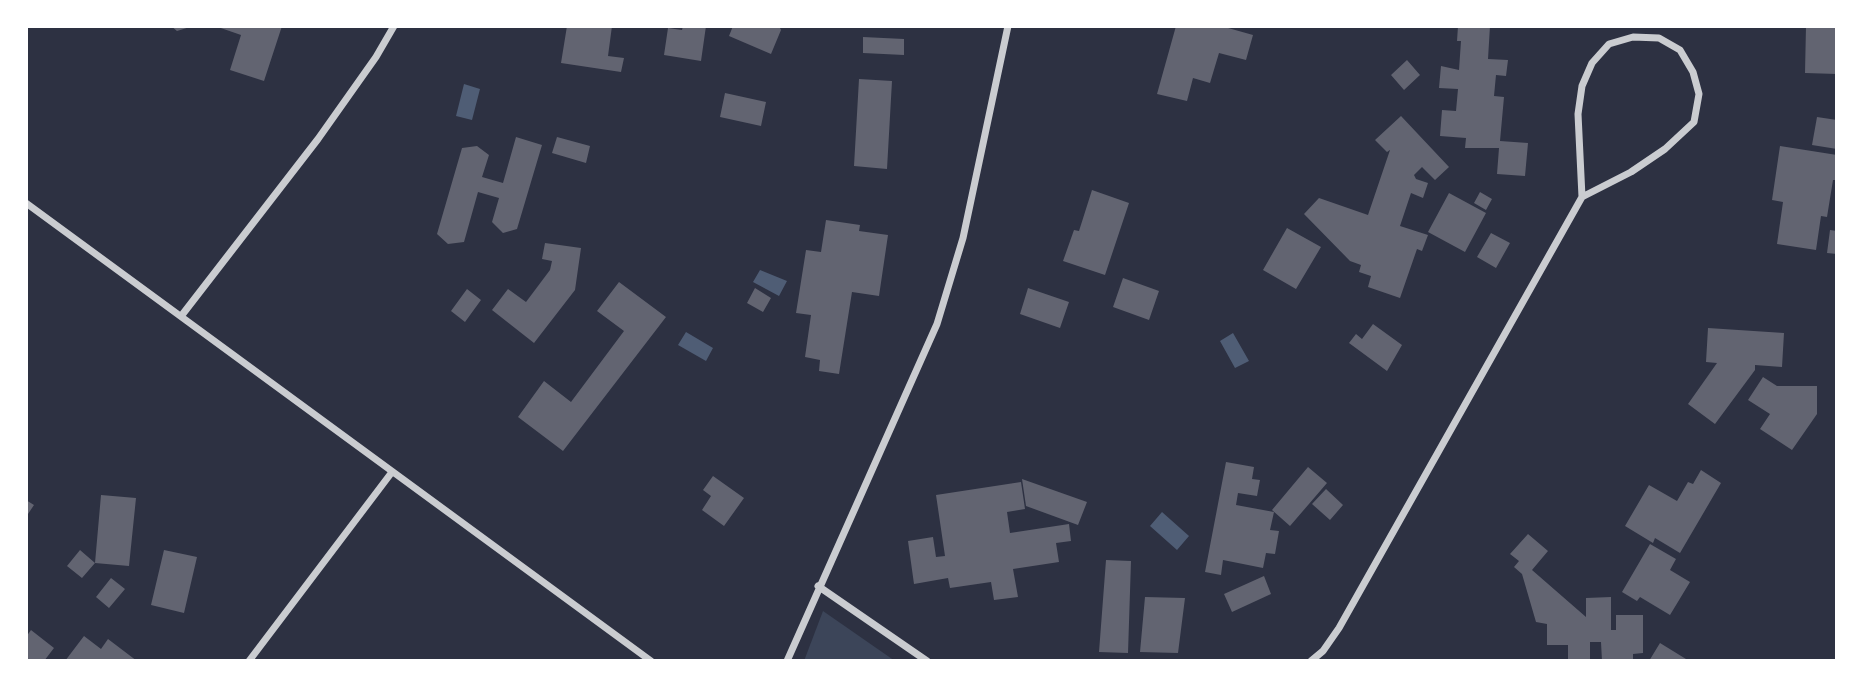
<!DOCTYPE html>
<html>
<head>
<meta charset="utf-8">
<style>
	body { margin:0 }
	#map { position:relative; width:1863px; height:687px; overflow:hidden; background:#2d3142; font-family:"DejaVu Sans",sans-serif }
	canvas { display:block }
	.frame { position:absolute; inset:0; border:28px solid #fff; pointer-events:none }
</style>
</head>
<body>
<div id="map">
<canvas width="1863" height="687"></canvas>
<div class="frame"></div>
</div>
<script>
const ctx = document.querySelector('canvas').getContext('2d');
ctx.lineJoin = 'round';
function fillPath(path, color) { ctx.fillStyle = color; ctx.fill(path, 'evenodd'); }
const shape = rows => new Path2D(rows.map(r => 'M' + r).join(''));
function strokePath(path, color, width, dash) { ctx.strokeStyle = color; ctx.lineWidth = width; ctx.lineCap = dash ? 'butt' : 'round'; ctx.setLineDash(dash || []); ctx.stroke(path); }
fillPath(shape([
	[823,611,895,661,804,661]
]), '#3c4559');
fillPath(shape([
	[464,84,480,89,472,120,456,116],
	[760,270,787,281,779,296,753,282],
	[686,332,713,348,706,361,678,345],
	[1233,333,1249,361,1235,368,1220,341],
	[1162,512,1189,536,1177,550,1150,526]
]), '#4f5d75');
fillPath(shape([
	[171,26,193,26,177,31],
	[215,26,282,26,264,81,230,70,241,35],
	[567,26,612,26,608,56,624,58,621,72,561,63],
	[683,26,706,26,701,61,664,55,668,28,682,30],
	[733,26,779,26,781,30,771,54,729,36],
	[1176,26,1221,26,1253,35,1246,60,1219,53,1210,83,1193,78,1187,101,1157,94],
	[1458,26,1490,26,1488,59,1508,60,1506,76,1496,75,1494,96,1504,97,1500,141,1528,143,1525,176,1497,174,1499,148,1465,148,1466,138,1440,136,1442,110,1456,111,1458,89,1439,88,1441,66,1459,70,1461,41,1457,41],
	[1806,26,1837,26,1837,74,1805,73],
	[863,37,904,39,904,55,863,53],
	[1407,60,1420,75,1404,90,1391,75],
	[859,79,892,81,887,169,854,166],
	[725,93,766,102,761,126,720,117],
	[1401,116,1449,167,1435,180,1422,167,1414,175,1416,179,1428,183,1423,198,1411,193,1400,226,1428,235,1422,251,1417,249,1400,298,1368,287,1371,276,1359,272,1361,265,1350,261,1304,214,1319,198,1368,215,1390,150,1387,152,1375,140],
	[1817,117,1837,120,1837,149,1812,145],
	[516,137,542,145,517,229,503,233,492,222,499,198,478,192,464,242,448,244,437,234,462,148,477,146,489,155,482,177,503,183],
	[557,137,590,146,586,163,552,153],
	[1780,146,1837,155,1837,180,1833,180,1827,217,1821,216,1816,250,1777,244,1783,202,1772,200],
	[1092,190,1129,203,1105,275,1063,261,1074,230,1079,231],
	[1480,192,1492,199,1486,210,1474,203],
	[1449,193,1486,213,1465,252,1428,232],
	[826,220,860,225,859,231,888,235,879,296,852,292,839,374,819,371,820,360,805,357,811,315,796,313,806,250,821,252],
	[1287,228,1321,247,1296,289,1263,270],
	[1830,230,1837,231,1837,254,1827,253],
	[1491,233,1510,243,1496,268,1477,257],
	[545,243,581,248,575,290,534,343,492,310,508,289,526,302,550,270,552,261,542,259],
	[1123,278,1159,291,1149,320,1113,307],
	[619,282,666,317,563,451,518,417,544,381,571,402,624,331,597,311],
	[755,288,771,298,763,312,747,303],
	[1028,288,1069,302,1060,328,1020,314],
	[467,289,481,300,465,322,451,311],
	[1373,324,1402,345,1387,371,1349,343,1356,334,1362,339],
	[1708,328,1784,333,1782,367,1755,365,1755,370,1715,424,1688,404,1717,363,1706,362],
	[1763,377,1777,386,1817,386,1817,414,1792,450,1760,429,1770,414,1748,400],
	[1226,462,1254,467,1252,479,1260,480,1257,496,1238,493,1236,505,1274,512,1270,530,1279,531,1275,554,1266,553,1263,568,1223,560,1221,575,1205,572],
	[1308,467,1327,483,1290,526,1272,510],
	[1701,470,1721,483,1680,553,1655,538,1653,543,1625,526,1649,485,1677,501,1688,482,1693,484],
	[713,476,744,498,724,526,702,510,711,496,703,490],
	[1022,479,1087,502,1078,525,1026,506],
	[1021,482,1025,509,1007,512,1010,533,1069,524,1071,541,1056,543,1059,562,1013,569,1018,597,994,600,991,582,950,588,948,578,914,584,908,541,933,537,936,557,945,556,936,495],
	[1326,489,1343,505,1330,520,1312,504],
	[101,495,136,498,129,566,95,563],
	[26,500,34,505,26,517],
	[1528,534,1548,551,1532,570,1586,617,1586,598,1611,597,1611,630,1616,630,1616,615,1643,615,1643,653,1633,654,1633,661,1602,661,1601,642,1590,642,1590,661,1568,661,1568,645,1547,645,1547,624,1536,622,1522,574,1514,567,1519,561,1510,554],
	[1650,544,1676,559,1670,570,1690,582,1670,615,1640,597,1637,601,1622,592],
	[80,550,95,563,82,578,67,566],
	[164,550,197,557,184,613,151,605],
	[1106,560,1131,561,1128,653,1099,652],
	[1264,576,1271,594,1232,612,1224,594],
	[111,578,125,589,109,608,96,597],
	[1145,597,1185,598,1178,653,1140,652],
	[31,630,54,648,44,661,26,661,26,637],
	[84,636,101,649,108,639,137,661,65,661],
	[1660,643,1686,659,1685,661,1649,661]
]), '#626471');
strokePath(shape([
	[26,203,651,661],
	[182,315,318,139,376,57,394,26],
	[818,586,927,661],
	[249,661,392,472],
	[787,661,937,324,963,238,1008,26],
	[1311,661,1323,651,1339,628,1582,197,1578,114,1582,86,1592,63,1609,44,1633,37,1659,38,1680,50,1693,72,1699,94,1694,122,1665,149,1631,172,1582,197]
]), '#caccd0', 7);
</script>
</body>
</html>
